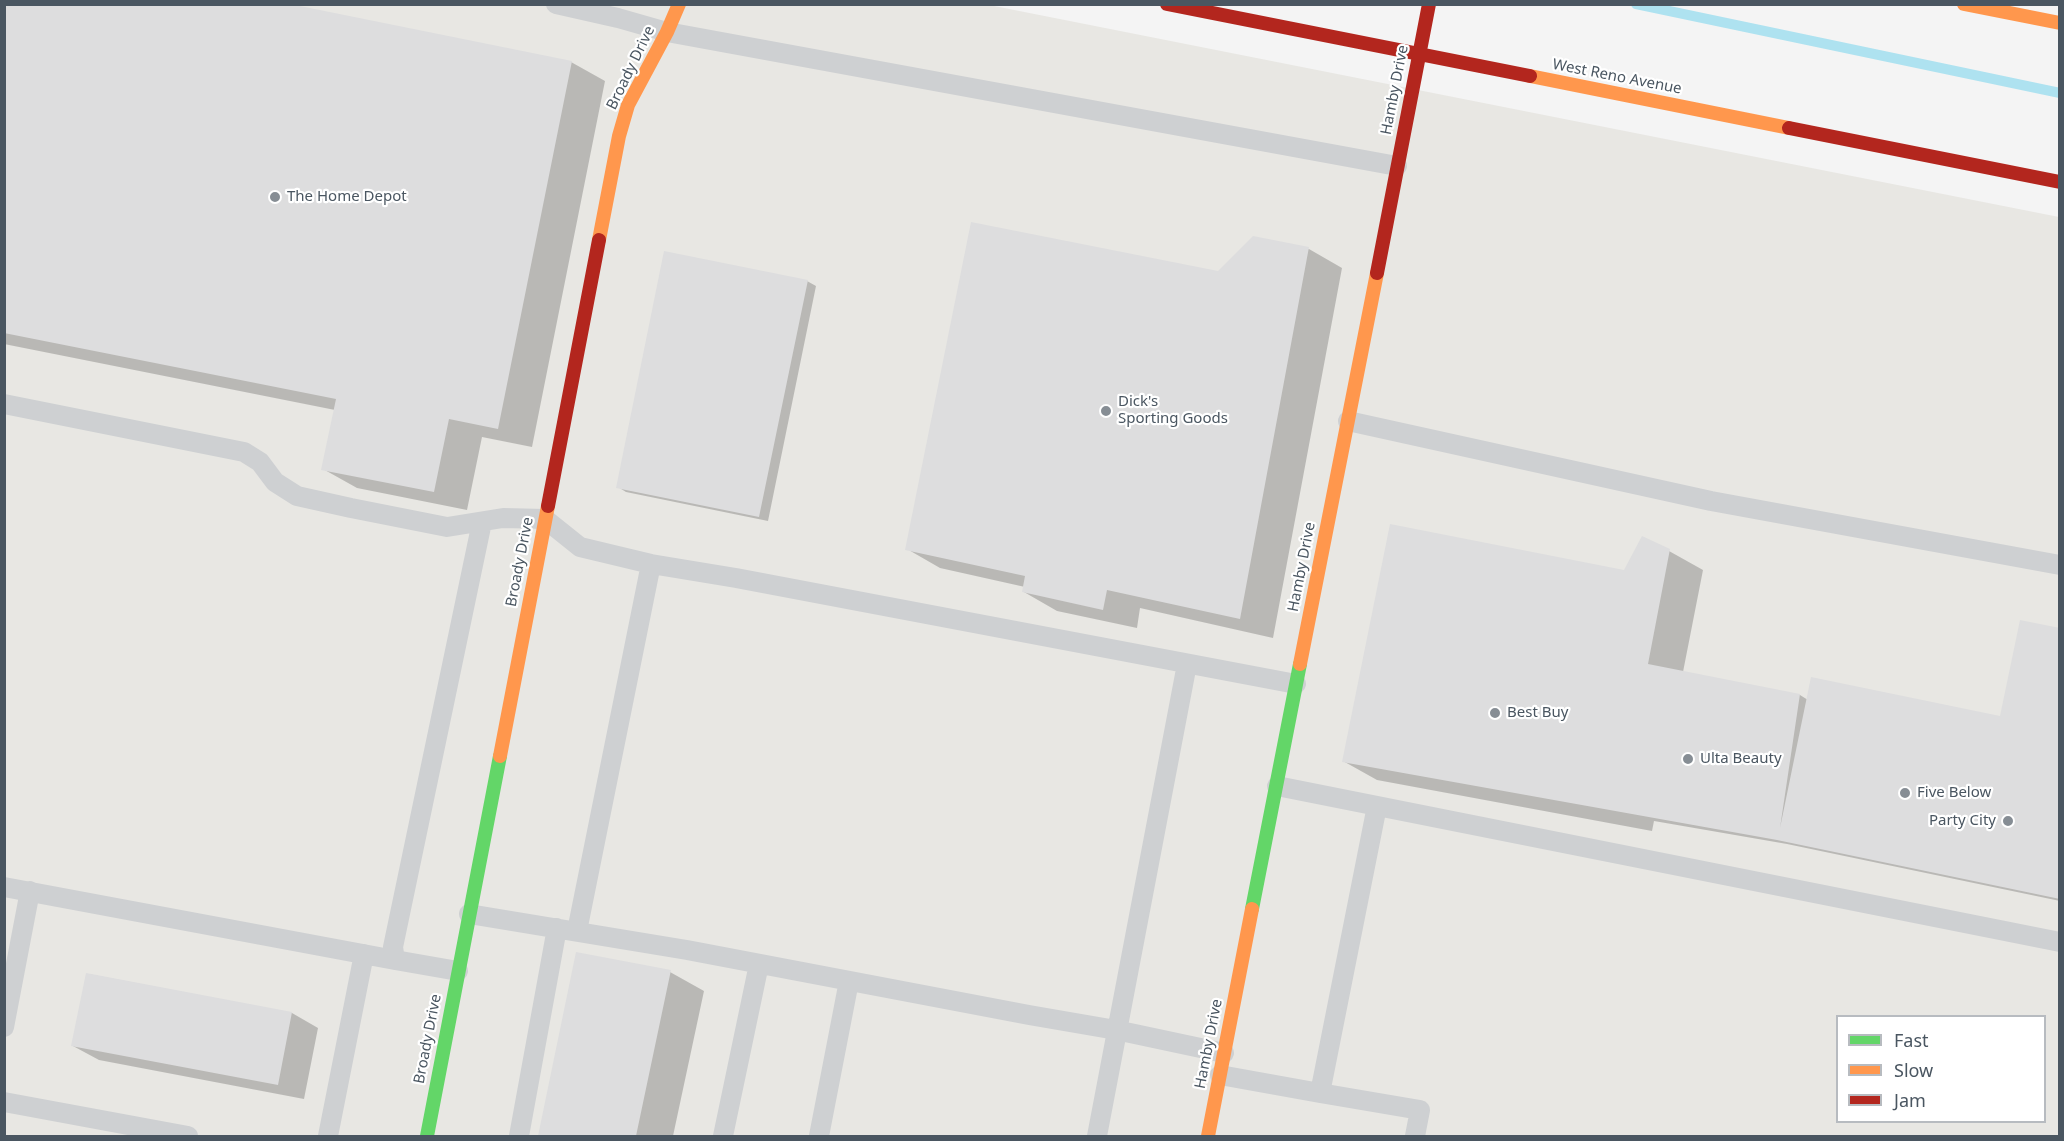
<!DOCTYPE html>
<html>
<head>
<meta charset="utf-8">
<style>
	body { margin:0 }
	#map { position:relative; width:2064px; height:1141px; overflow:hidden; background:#f4f4f4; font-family:"Noto Sans",sans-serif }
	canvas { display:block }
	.frame { position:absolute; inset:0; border:6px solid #4a5661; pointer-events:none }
	.legend { position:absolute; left:1836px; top:1015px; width:210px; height:108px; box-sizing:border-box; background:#fff; border:2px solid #b7bbc0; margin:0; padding:8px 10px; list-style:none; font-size:18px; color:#4a5661 }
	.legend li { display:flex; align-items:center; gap:12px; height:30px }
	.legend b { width:30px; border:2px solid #b7bbc0 }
</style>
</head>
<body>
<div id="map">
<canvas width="2064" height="1141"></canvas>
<div class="frame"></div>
<ul class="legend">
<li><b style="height:8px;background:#63d668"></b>Fast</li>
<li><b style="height:8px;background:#ff974d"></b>Slow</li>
<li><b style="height:8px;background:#b3261e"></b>Jam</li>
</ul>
</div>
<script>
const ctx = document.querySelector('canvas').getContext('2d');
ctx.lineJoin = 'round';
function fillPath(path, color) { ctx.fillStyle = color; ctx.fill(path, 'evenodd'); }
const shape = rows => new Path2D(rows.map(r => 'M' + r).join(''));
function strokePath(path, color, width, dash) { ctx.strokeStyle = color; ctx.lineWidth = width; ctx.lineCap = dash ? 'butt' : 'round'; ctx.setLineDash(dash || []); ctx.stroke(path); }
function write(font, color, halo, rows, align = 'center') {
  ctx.font = font + ' "Noto Sans",sans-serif'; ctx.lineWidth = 4.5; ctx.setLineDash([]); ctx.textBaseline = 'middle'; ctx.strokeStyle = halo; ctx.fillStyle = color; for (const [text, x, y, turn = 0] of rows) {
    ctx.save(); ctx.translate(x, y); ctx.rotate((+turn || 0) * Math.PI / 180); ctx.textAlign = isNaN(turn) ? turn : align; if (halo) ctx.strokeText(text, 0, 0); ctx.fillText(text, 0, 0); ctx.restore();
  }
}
fillPath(shape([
	[5,5,989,5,2059,217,2059,1136,5,1136],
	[1838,1016,2044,1016,2044,1122,1838,1122]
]), '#e8e7e3');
fillPath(shape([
	[4,4,571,62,605,81,532,447,482,437,467,510,357,488,323,469,335,410,4,344],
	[1309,249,1342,268,1273,638,1140,608,1137,628,1057,611,1024,592,1025,587,940,568,907,549,1219,273],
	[807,281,816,286,768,521,626,492,618,487],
	[1669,551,1703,570,1683,672,1800,695,1808,700,2002,718,2060,629,2060,901,1787,844,1654,821,1652,831,1377,780,1343,761,1625,572],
	[577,954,670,972,704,991,673,1136,540,1136],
	[88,974,292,1013,318,1028,304,1099,99,1060,73,1046]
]), '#0003');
strokePath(shape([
	[1636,4,2060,93]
]), '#aee2f0', 10);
fillPath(shape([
	[4,4,290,4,572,61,498,429,449,419,434,492,321,470,336,399,4,333],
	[971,222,1218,271,1253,236,1309,247,1240,619,1107,590,1103,610,1022,592,1025,576,905,550],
	[664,251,808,280,759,517,616,488],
	[1390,524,1624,570,1642,536,1670,549,1648,664,1800,694,1780,828,1811,677,2000,716,2020,620,2060,628,2060,899,1777,840,1342,762],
	[576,952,671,970,636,1136,538,1136],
	[86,973,292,1012,278,1085,71,1046]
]), '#ddddde');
strokePath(shape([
	[556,4,618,18,667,32,1397,166],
	[4,404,244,452,260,462,275,482,297,496,351,508,447,527,503,518,545,519,580,547,651,564,736,578,1296,684],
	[1348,421,1711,501,2060,565],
	[1277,786,2060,942],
	[1377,806,1320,1093,1420,1110,1415,1136],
	[4,887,395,960],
	[469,914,687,950,1029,1015,1116,1030,1224,1053],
	[577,931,651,564],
	[458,971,395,960,393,947,482,522],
	[4,1027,30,891],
	[1220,1075,1320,1093],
	[4,1102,188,1136],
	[328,1136,364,954],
	[519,1136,557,928],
	[723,1136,759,964],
	[819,1136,849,981],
	[1097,1136,1187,664]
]), '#ced0d2', 20);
strokePath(shape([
	[1252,909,1300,664],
	[427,1136,500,756]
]), '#63d668', 14);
strokePath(shape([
	[1964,4,2060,23],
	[1530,76,1789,128],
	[599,240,619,136,628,105,667,32,679,4],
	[1300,664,1377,273],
	[500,756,548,506],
	[1208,1136,1252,909]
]), '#ff974d', 14);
strokePath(shape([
	[1167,4,1530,76],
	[1789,128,2060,182],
	[1377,273,1429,4],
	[548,506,599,240]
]), '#b3261e', 14);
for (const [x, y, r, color] of [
	[275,197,6,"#868d94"],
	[1106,411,6,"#868d94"],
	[1495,713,6,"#868d94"],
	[1688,759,6,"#868d94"],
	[1905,793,6,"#868d94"],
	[2008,821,6,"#868d94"]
]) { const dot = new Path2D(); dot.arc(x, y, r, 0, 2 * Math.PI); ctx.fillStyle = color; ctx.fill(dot); strokePath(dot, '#fff', 2); }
write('15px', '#4a5661', '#fff', [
	["Broady Drive",631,68,-64],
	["West Reno Avenue",1617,77,11],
	["Hamby Drive",1395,90,-79],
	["Broady Drive",520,562,-79],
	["Hamby Drive",1302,567,-79],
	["Broady Drive",428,1039,-79],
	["Hamby Drive",1209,1044,-79]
]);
write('15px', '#4a5661', '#fff', [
	["The Home Depot",287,197],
	["Dick's",1118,402],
	["Sporting Goods",1118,419],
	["Best Buy",1507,713],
	["Ulta Beauty",1700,759],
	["Five Below",1917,793],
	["Party City",1996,821,"right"]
], 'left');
</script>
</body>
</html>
